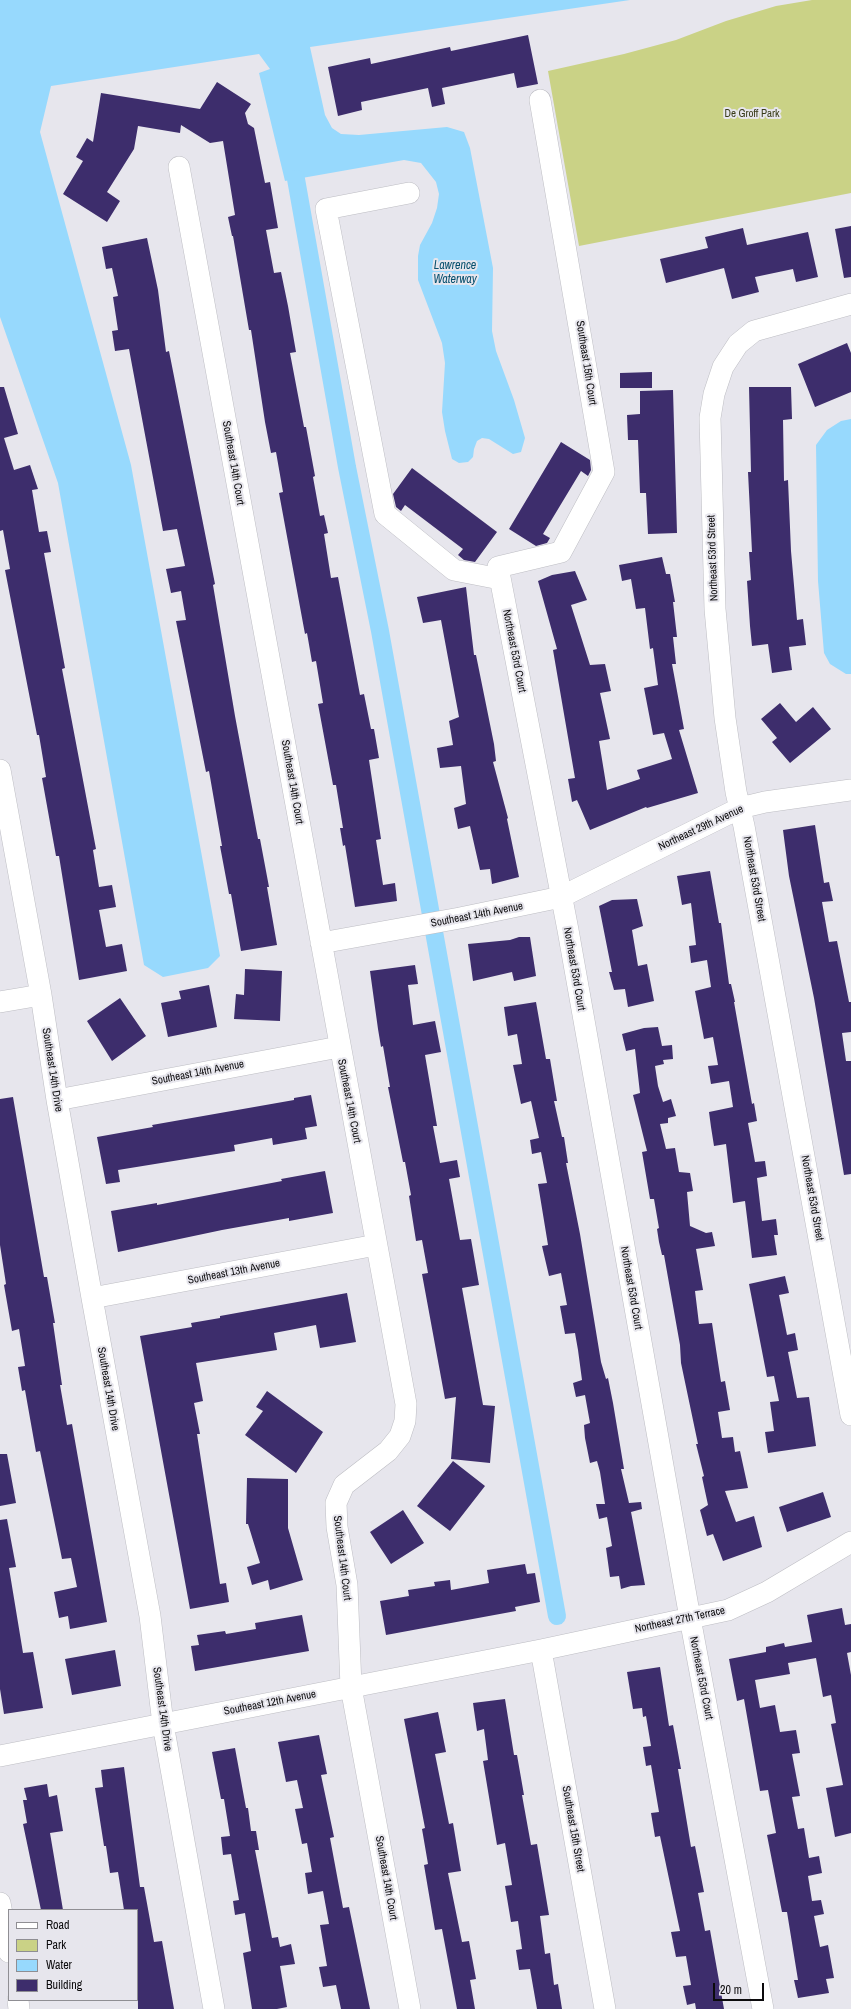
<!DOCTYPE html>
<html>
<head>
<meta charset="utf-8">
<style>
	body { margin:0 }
	#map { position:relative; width:851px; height:2009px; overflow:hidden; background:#e7e6ed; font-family:"Archivo Narrow",sans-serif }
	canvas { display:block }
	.legend { position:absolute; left:8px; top:1909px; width:130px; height:92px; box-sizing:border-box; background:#e7e6ed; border:1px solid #8f8e93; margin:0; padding:5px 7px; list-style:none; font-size:12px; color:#0c0b0d }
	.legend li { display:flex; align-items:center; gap:8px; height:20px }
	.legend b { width:20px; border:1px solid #8f8e93 }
	.scale { position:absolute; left:713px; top:1983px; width:51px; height:18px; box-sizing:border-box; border:2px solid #0c0b0d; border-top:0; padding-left:5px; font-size:12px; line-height:14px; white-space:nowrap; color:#0c0b0d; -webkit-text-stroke:3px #e7e6ed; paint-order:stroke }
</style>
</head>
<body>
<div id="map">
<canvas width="851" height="2009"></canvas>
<ul class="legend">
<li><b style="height:5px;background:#fff"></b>Road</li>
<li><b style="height:11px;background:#cad286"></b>Park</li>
<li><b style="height:11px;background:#97d9fd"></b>Water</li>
<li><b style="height:11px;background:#3d2d6c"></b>Building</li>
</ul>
<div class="scale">20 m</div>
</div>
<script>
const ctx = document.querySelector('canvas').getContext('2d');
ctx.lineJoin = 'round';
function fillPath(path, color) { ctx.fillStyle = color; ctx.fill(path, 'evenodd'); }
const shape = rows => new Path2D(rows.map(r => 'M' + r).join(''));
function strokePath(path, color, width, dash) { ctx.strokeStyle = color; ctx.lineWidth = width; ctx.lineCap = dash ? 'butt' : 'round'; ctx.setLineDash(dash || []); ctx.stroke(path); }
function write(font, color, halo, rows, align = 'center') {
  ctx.font = font + ' "Archivo Narrow",sans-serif'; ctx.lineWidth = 4; ctx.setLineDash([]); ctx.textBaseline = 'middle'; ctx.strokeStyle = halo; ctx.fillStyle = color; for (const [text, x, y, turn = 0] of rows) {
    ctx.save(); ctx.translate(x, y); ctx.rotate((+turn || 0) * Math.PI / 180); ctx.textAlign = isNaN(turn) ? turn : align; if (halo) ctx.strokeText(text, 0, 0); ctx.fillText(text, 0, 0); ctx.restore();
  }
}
fillPath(shape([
	[812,0,851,0,851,193,579,246,548,71,624,54,676,40,726,21,776,6]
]), '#cad286');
fillPath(shape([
	[0,0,630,0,310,47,325,115,332,128,341,134,359,135,447,127,464,132,470,148,493,268,492,331,496,351,514,400,525,438,521,452,513,454,489,439,482,438,477,441,474,449,473,457,468,462,459,463,452,459,445,431,442,412,445,363,442,343,418,280,418,256,420,245,432,223,437,208,439,194,436,182,421,163,404,160,285,181,259,73,270,69,259,54,51,86,40,132,131,465,220,956,208,968,163,977,144,965,58,483,0,317],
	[851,419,851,674,846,674,830,664,824,653,818,581,816,445,827,430,841,421]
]), '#97d9fd');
strokePath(shape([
	[296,179,347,467,380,631,557,1616]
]), '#97d9fd', 18);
fillPath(shape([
	[528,35,538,84,517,88,514,73,442,88,445,104,432,107,428,88,361,102,362,110,338,116,328,67,370,58,371,64,450,47,451,51],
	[217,82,251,104,245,113,248,124,254,128,265,183,270,182,278,228,266,230,274,273,281,272,288,306,296,352,290,353,304,427,306,427,315,476,313,477,320,516,324,515,328,533,324,534,331,578,338,577,360,695,364,694,371,729,374,729,379,758,369,760,381,839,376,840,383,885,395,883,397,901,355,907,345,845,343,846,340,828,343,828,336,785,333,785,318,704,323,703,316,661,312,662,307,633,305,634,279,493,283,492,276,452,271,453,265,422,251,330,249,330,233,236,232,236,228,217,235,215,223,141,210,143,181,125,180,133,138,126,134,149,107,192,120,201,107,222,63,194,83,161,76,157,87,138,93,142,101,93,200,109],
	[851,226,851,277,844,278,835,229],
	[743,228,747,245,808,232,818,277,796,282,793,269,755,277,759,292,732,299,724,268,666,283,660,259,708,248,705,237],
	[147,238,158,290,166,352,169,351,215,584,213,585,235,716,258,839,260,839,269,887,267,887,277,945,241,951,231,894,229,894,220,846,222,846,209,771,206,772,176,621,186,620,181,591,171,593,166,569,185,566,177,529,163,531,129,349,115,351,112,331,118,330,113,297,118,296,112,268,106,269,102,247],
	[847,343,851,353,851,392,815,407,798,364],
	[652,372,652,388,620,388,620,373],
	[0,387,4,387,18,434,4,438,14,470,30,465,38,489,32,490,39,532,47,531,51,552,44,553,65,668,62,669,96,849,93,850,99,887,112,885,116,907,99,910,106,947,122,944,127,971,79,980,59,856,56,856,42,778,46,777,39,735,37,735,5,570,10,569,3,530,0,531],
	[749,387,791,387,792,419,783,420,784,481,788,480,791,551,797,620,803,619,806,645,789,647,792,670,772,673,768,644,752,646,750,626,747,581,751,580,749,552,752,552,748,472,751,472],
	[673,390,677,533,648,534,646,493,640,493,638,440,628,440,627,415,640,414,640,391],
	[561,442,590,460,591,470,588,476,581,471,543,534,550,538,547,543,536,546,509,529],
	[412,468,497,532,475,562,464,560,458,555,463,549,405,505,401,511,396,507,393,494],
	[662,557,666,574,670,574,675,602,673,602,677,637,673,637,676,664,672,664,684,729,679,730,698,793,647,808,646,807,590,830,577,800,572,802,568,779,575,778,553,650,557,649,538,581,552,575,575,571,587,600,571,605,590,665,605,664,611,691,600,693,610,739,599,741,607,790,640,779,637,770,672,759,664,733,653,735,644,688,658,685,653,648,650,649,645,608,636,609,631,579,622,581,619,565],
	[466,587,474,655,476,655,494,744,496,761,493,762,508,818,507,819,519,877,492,884,490,869,480,870,470,826,458,829,454,808,466,804,461,766,440,768,437,748,453,745,449,721,459,717,441,620,423,623,417,597],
	[780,703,796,722,813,707,831,729,790,763,772,742,777,738,761,719],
	[815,825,824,883,829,882,833,901,822,902,829,942,837,941,849,1002,851,1002,851,1032,842,1033,846,1061,851,1061,851,1174,844,1175,814,998,789,876,783,830],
	[710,871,719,923,721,923,729,984,731,984,735,1002,734,1002,752,1104,754,1103,757,1121,748,1123,755,1162,765,1161,767,1176,757,1178,762,1221,776,1219,778,1235,774,1235,777,1255,752,1258,745,1201,733,1203,726,1144,714,1146,711,1127,709,1112,733,1107,729,1081,711,1084,708,1066,718,1065,713,1037,704,1039,695,991,711,987,707,960,691,963,689,946,696,945,691,903,682,905,677,876],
	[637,899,643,926,632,930,638,966,647,964,654,1001,628,1007,625,989,614,990,609,972,612,972,599,906,612,900],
	[519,937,530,937,536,976,514,981,512,972,473,981,468,944,510,940],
	[415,965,418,984,408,985,413,1025,435,1021,441,1052,425,1055,437,1126,433,1126,440,1163,457,1160,460,1177,449,1179,460,1240,471,1239,479,1285,462,1288,483,1405,495,1406,490,1463,451,1459,456,1397,445,1399,422,1274,428,1273,422,1240,416,1241,409,1196,411,1195,405,1162,403,1162,388,1087,390,1087,383,1046,381,1047,378,1029,370,971],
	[245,969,282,971,280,1021,234,1019,236,994,244,995],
	[209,985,217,1027,168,1037,161,1003,181,999,179,991],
	[120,998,146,1036,112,1061,87,1021],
	[536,1002,546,1059,550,1059,557,1101,554,1101,562,1137,564,1137,568,1163,566,1163,580,1234,601,1362,606,1379,608,1378,613,1403,624,1469,621,1469,629,1503,641,1502,642,1509,631,1512,645,1585,631,1586,621,1589,619,1576,610,1577,606,1548,612,1546,607,1517,599,1519,596,1504,605,1504,600,1472,597,1461,590,1463,585,1438,584,1425,590,1423,585,1395,576,1397,573,1383,582,1380,578,1350,575,1333,565,1334,560,1306,567,1305,561,1273,549,1276,542,1246,548,1245,538,1184,547,1183,541,1152,532,1154,530,1140,539,1138,531,1101,521,1104,513,1065,522,1064,517,1034,508,1036,504,1007],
	[658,1027,662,1046,672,1045,673,1059,663,1060,664,1064,655,1066,658,1086,663,1102,671,1099,676,1116,668,1118,668,1123,660,1124,666,1149,675,1148,679,1172,690,1173,693,1191,687,1192,690,1226,706,1233,712,1232,715,1246,696,1249,703,1290,695,1291,699,1324,712,1323,721,1382,725,1381,730,1410,718,1412,722,1438,733,1437,735,1452,740,1451,748,1488,725,1491,736,1522,754,1516,762,1547,723,1561,713,1534,707,1536,700,1510,708,1505,702,1477,704,1476,696,1444,698,1444,681,1363,680,1345,664,1255,662,1255,659,1242,657,1229,659,1228,654,1199,650,1199,642,1152,647,1151,633,1095,640,1093,635,1049,626,1051,622,1034,644,1028],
	[311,1095,317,1126,305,1128,307,1139,273,1145,272,1138,234,1145,235,1151,118,1170,120,1182,106,1184,97,1137,153,1127,152,1125,294,1100,294,1098],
	[13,1097,44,1277,47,1277,55,1323,53,1323,62,1385,60,1385,67,1425,72,1424,107,1622,70,1629,68,1616,59,1618,54,1592,77,1587,71,1558,62,1559,40,1451,36,1452,25,1390,22,1391,18,1367,25,1366,19,1329,12,1331,4,1285,6,1284,0,1245,0,1099],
	[325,1171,333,1213,289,1221,289,1218,222,1230,118,1252,111,1211,157,1203,157,1205,282,1181,281,1179],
	[785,1276,789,1293,779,1295,787,1335,795,1333,798,1350,788,1352,797,1398,809,1397,816,1446,768,1453,765,1432,774,1431,770,1402,779,1401,774,1376,767,1377,749,1284],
	[347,1293,356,1342,320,1348,316,1325,274,1333,277,1350,196,1363,203,1401,194,1403,200,1434,197,1434,220,1584,226,1583,229,1602,190,1609,140,1336,192,1327,191,1323,220,1318,220,1316],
	[267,1391,323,1432,296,1473,245,1435,263,1411,256,1407],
	[0,1454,7,1454,16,1503,0,1506],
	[453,1461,485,1486,450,1531,417,1506],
	[247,1478,288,1479,288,1528,303,1580,270,1590,268,1580,252,1585,247,1567,260,1563,248,1524,246,1524],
	[823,1492,831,1517,787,1532,779,1507],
	[403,1510,424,1543,391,1564,370,1532],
	[7,1519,16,1567,9,1568,23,1653,33,1652,43,1708,4,1714,0,1689,0,1520],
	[525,1564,527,1574,535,1573,540,1602,515,1607,516,1611,386,1635,380,1601,409,1596,408,1590,435,1586,434,1582,450,1580,451,1590,489,1583,487,1570],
	[842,1608,845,1625,851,1624,851,1652,847,1653,851,1675,851,1833,835,1837,826,1788,843,1785,831,1724,836,1723,831,1695,823,1697,816,1658,788,1663,790,1674,755,1680,760,1708,775,1705,780,1732,796,1730,800,1753,792,1754,800,1796,792,1797,798,1829,804,1828,809,1858,819,1856,822,1873,808,1876,812,1901,821,1900,824,1914,814,1916,820,1947,828,1945,834,1978,826,1979,829,1993,798,1998,794,1980,798,1980,787,1912,782,1912,767,1835,776,1833,768,1790,760,1791,744,1699,737,1701,729,1659,766,1652,766,1647,784,1643,785,1647,812,1642,807,1615],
	[302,1615,309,1651,195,1671,191,1646,199,1645,197,1635,225,1631,226,1634,256,1629,255,1623],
	[115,1650,121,1686,72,1695,65,1659],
	[660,1667,669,1726,673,1725,681,1769,678,1769,691,1847,695,1846,704,1892,698,1893,705,1931,710,1930,724,2009,696,2009,695,2003,687,2005,683,1986,691,1985,686,1956,676,1957,671,1932,680,1931,660,1836,655,1837,651,1813,659,1812,651,1765,646,1766,643,1747,651,1746,646,1716,643,1717,642,1708,633,1709,627,1672],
	[505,1699,514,1755,517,1755,524,1795,522,1795,531,1845,537,1844,549,1915,540,1916,545,1954,550,1953,554,1985,558,1984,562,2009,537,2009,530,1969,519,1970,516,1950,522,1949,518,1921,511,1922,505,1886,512,1885,505,1843,497,1845,483,1761,488,1760,484,1729,477,1731,473,1703],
	[438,1712,446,1752,435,1754,449,1824,453,1823,461,1871,448,1873,462,1942,469,1941,476,1979,470,1980,475,2009,457,2009,442,1929,435,1930,424,1865,428,1864,422,1829,425,1828,404,1719],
	[319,1735,327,1774,321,1775,334,1837,330,1838,343,1908,349,1907,370,2009,341,2009,336,1985,323,1987,319,1967,327,1966,320,1925,329,1924,323,1891,308,1894,305,1873,312,1872,307,1843,302,1844,295,1809,303,1808,297,1780,286,1782,278,1742],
	[235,1748,246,1808,248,1808,251,1831,256,1831,259,1850,255,1850,272,1938,278,1937,280,1947,291,1944,295,1964,280,1966,287,2007,277,2009,252,2009,243,1953,251,1951,245,1913,235,1915,233,1901,239,1900,231,1854,223,1855,221,1837,230,1836,224,1799,221,1799,212,1752],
	[124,1767,140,1887,144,1887,154,1942,162,1941,174,2009,138,2009,137,1910,124,1910,118,1872,110,1873,106,1846,104,1846,95,1788,103,1787,101,1770],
	[47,1784,49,1797,57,1795,63,1831,50,1833,63,1910,41,1910,23,1824,27,1823,23,1800,27,1800,24,1788]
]), '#3d2d6c');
const minor = shape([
	[540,100,604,472,561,552,498,567,568,930,690,1618,763,2009],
	[179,167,406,1404,405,1421,400,1436,388,1451,344,1485,336,1503,337,1527,347,1585,351,1687,410,2009],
	[409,193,326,209,385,514,454,570,500,579],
	[851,304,754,331,738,344,723,367,714,394,710,418,715,609,725,718,736,792,744,826,851,1415],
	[0,770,41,995,57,1100,92,1298,150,1616,163,1724,214,2009],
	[321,943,460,918,561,897,740,808,765,802,851,790],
	[0,1002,41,995],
	[57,1100,339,1047],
	[92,1298,376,1245],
	[541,1650,605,2009],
	[0,1756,541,1650,728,1610,767,1592,851,1542],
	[0,1903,9,1952],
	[18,2000,19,2009]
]);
strokePath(minor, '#bdbdc3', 22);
strokePath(minor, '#fff', 21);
write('11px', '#383b18', '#e7e6ed', [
	["De Groff Park",752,114]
]);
write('11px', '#0c0b0d', '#e7e6ed', [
	["Southeast 15th Court",586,363,81],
	["Southeast 14th Court",233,463,80],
	["Northeast 53rd Street",713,558,-92],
	["Northeast 53rd Court",514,651,79],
	["Southeast 14th Court",292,782,80],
	["Northeast 29th Avenue",701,828,-25],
	["Northeast 53rd Street",754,879,80],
	["Southeast 14th Avenue",477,915,-11],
	["Northeast 53rd Court",574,969,80],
	["Southeast 14th Drive",52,1070,81],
	["Southeast 14th Avenue",198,1073,-11],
	["Southeast 14th Court",349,1101,79],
	["Northeast 53rd Street",812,1198,80],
	["Southeast 13th Avenue",234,1272,-11],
	["Northeast 53rd Court",631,1288,80],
	["Southeast 14th Drive",108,1389,80],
	["Southeast 14th Court",342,1558,83],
	["Northeast 27th Terrace",680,1620,-12],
	["Northeast 53rd Court",701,1678,79],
	["Southeast 12th Avenue",270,1703,-11],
	["Southeast 14th Drive",162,1709,82],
	["Southeast 15th Street",573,1829,80],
	["Southeast 14th Court",386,1878,80]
]);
write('italic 12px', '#07506e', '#e7e6ed', [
	["Lawrence",455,266],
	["Waterway",455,280]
]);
</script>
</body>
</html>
